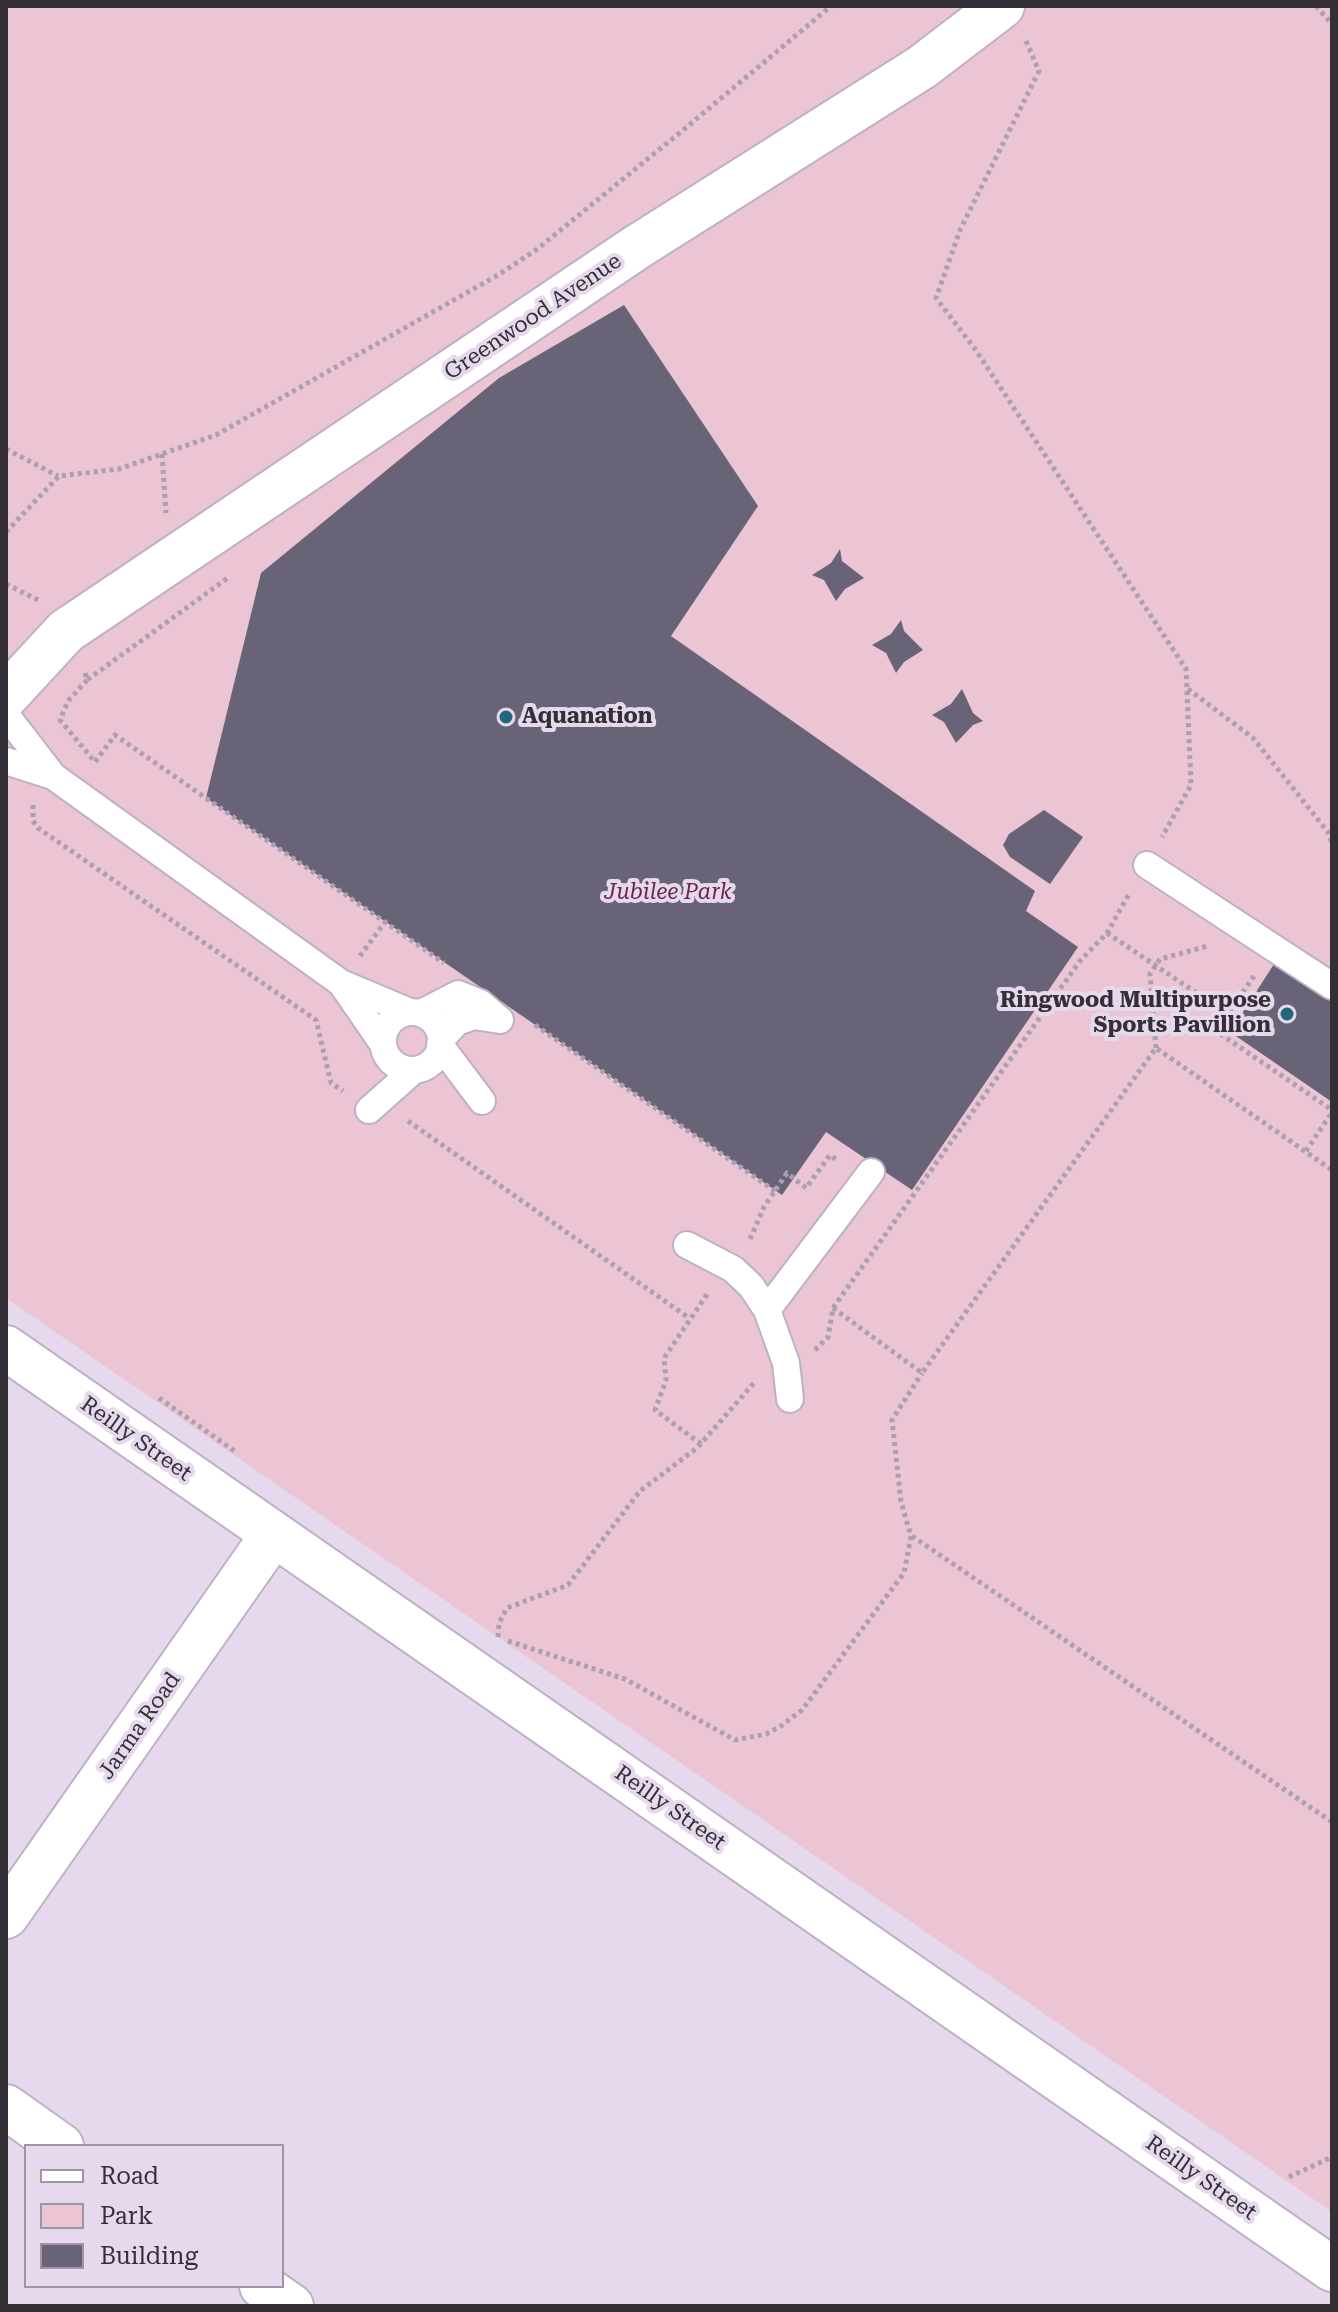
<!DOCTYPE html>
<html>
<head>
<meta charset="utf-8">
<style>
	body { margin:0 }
	#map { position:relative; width:1338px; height:2312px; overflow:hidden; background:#e7d9ed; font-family:"Roboto Serif",serif }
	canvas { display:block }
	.frame { position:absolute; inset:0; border:8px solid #342f37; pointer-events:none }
	.legend { position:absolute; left:24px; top:2144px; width:260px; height:144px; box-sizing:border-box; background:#e7d9ed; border:2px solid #9f95a4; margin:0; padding:10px 14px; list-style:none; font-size:24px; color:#342f37 }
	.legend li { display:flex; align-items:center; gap:16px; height:40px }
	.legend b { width:40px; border:2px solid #9f95a4 }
</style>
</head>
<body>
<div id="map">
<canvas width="1338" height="2312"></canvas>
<div class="frame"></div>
<ul class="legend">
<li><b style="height:10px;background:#fff"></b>Road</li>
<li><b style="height:22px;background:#ebc5d4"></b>Park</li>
<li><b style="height:22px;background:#686376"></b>Building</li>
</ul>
</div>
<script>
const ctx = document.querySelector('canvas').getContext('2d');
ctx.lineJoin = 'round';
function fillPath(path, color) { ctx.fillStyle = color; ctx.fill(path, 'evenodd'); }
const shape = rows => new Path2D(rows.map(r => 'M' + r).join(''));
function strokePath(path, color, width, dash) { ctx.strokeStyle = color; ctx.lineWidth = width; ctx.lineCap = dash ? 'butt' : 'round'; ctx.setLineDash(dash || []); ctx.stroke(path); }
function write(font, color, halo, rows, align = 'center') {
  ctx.font = font + ' "Roboto Serif",serif'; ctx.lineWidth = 8; ctx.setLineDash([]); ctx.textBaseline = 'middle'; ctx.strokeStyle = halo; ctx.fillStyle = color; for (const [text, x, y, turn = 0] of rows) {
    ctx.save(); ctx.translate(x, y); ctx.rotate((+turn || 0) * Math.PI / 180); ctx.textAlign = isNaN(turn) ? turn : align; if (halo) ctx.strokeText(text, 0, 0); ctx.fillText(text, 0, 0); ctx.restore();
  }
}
fillPath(shape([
	[6,6,1332,6,1332,2212,6,1298]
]), '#ebc5d4');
fillPath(shape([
	[624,305,758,506,671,636,1035,891,1026,911,1078,947,912,1190,826,1132,782,1195,206,798,261,573,499,378],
	[840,549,842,561,864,578,845,589,836,601,824,580,812,575,831,563],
	[901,620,904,631,923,650,904,662,896,673,886,653,872,645,891,634],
	[962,689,973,713,983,721,973,725,956,743,944,722,932,715,951,704],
	[1044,810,1083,837,1050,884,1010,857,1003,845,1009,834],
	[1278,958,1332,996,1332,1102,1230,1032]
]), '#686376');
const service = shape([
	[6,715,53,776,341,983,410,1012],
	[6,761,53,776],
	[1147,865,1332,986],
	[341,983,383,1044],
	'383 1041a29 29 0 1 1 58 0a29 29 0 1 1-58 0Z',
	[421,1013,458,994,480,1003,500,1020],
	[441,1039,457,1022,474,1016,500,1020],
	[440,1045,482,1101],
	[369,1110,414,1070],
	[687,1245,733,1269,751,1286,767,1310,786,1363,790,1399],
	[767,1310,871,1172]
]);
const minor = shape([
	[6,696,66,631,637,247,922,67,1002,6],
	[6,1916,273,1535],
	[6,2107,61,2146],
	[262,2286,291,2306]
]);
const tertiary = shape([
	[6,1348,1332,2269]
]);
strokePath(service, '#beb1c5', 30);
strokePath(minor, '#beb1c5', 48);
strokePath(tertiary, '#beb1c5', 48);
strokePath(shape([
	[1316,6,1332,24],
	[1026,41,1039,71,960,230,936,298,975,349,1186,669,1191,785,1162,837],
	[6,449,58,476],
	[162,454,166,513],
	[6,532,59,476,119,469,216,435,498,275,536,250,682,131,831,6],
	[6,584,38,600],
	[85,673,87,680,229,577],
	[87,680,68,701,60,720,95,762,115,735,444,963],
	[1188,689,1253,738,1328,832,1332,844],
	[33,805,33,821,38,828,316,1020,331,1083,343,1091],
	[1107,933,1228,1014],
	[360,956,385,922],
	[1254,976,1216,1031,1332,1110],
	[535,1025,775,1191],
	[1156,1048,1150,974,1160,959,1208,946],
	[408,1121,689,1318],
	[1306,1151,1332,1112],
	[750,1239,764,1207,787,1173,806,1188,830,1155,838,1161],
	[833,1308,922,1373,1156,1048,1332,1170],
	[815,1350,828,1337,833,1308,1080,961,1107,933,1129,894],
	[159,1398,236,1452],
	[701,1444,655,1410,666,1380,664,1358,708,1293],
	[912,1536,1332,1822],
	[498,1637,499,1623,507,1608,568,1585,640,1491,697,1448,754,1383],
	[508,1641,625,1679,735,1740,766,1734,781,1726,802,1710,904,1573,911,1536,901,1502,892,1420,922,1373],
	[1289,2177,1332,2157]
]), '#aba0b0', 5, [4, 4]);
strokePath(service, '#fff', 26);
strokePath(minor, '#fff', 44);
strokePath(tertiary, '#fff', 44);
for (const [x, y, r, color] of [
	[506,717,8,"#24667a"],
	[1287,1014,8,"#24667a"]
]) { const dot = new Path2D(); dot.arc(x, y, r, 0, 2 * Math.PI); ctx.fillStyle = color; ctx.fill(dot); strokePath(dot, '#e7d9ed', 3); }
write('22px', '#342f37', '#e7d9ed', [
	["Greenwood Avenue",533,317,-34],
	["Reilly Street",136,1439,35],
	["Jarma Road",140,1726,-55],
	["Reilly Street",670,1808,35],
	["Reilly Street",1201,2178,35]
]);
write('bold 22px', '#342f37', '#e7d9ed', [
	["Aquanation",522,717],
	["Ringwood Multipurpose",1271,1001,"right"],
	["Sports Pavillion",1271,1026,"right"]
], 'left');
write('italic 22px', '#6b2748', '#e7d9ed', [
	["Jubilee Park",668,893]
]);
</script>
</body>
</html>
